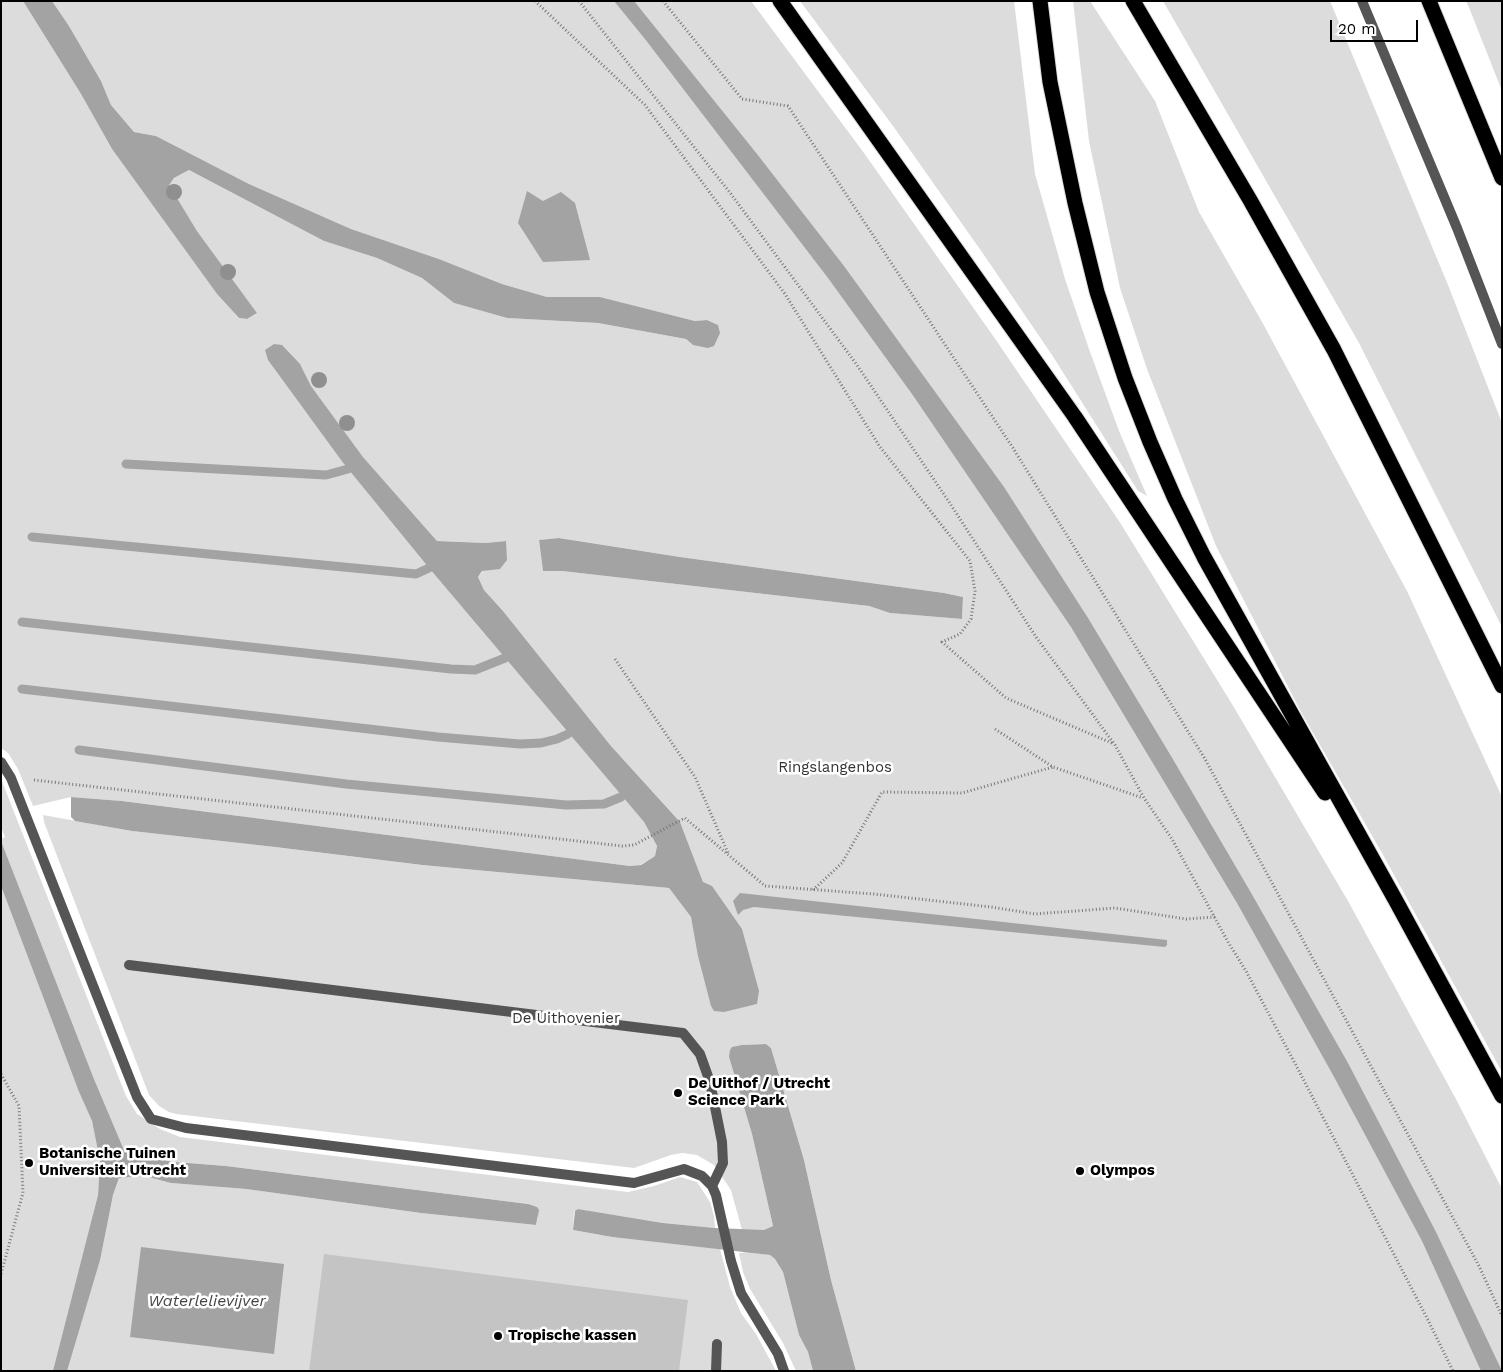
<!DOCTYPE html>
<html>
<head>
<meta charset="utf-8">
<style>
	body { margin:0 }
	#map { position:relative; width:1503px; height:1372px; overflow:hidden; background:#fff; font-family:"Work Sans",sans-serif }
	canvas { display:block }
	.frame { position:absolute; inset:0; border:2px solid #000; pointer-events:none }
	.scale { position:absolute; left:1330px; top:20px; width:88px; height:22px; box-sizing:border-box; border:2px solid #000; border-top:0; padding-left:6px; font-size:15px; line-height:18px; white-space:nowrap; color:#000; -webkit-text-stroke:4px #fff; paint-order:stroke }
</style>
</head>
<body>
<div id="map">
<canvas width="1503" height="1372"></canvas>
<div class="frame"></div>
<div class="scale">20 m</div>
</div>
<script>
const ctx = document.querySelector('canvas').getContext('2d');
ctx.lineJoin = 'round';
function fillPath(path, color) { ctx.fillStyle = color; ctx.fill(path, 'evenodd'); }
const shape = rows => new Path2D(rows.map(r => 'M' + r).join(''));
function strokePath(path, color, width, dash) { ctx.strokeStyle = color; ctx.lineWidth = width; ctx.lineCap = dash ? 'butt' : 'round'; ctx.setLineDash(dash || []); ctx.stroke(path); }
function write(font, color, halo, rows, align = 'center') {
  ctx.font = font + ' "Work Sans",sans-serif'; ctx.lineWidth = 5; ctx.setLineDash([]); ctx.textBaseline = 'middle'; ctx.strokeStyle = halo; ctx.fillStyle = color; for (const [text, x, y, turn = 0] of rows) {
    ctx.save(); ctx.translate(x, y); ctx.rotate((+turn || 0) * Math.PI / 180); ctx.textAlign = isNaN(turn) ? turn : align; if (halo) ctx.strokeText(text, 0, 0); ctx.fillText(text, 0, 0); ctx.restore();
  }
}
fillPath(shape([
	[1,1,23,1,81,94,112,149,217,294,239,318,247,319,257,313,197,231,168,185,174,178,189,170,324,241,377,258,422,278,454,303,507,318,598,323,686,339,693,345,718,325,707,320,695,321,600,297,547,297,502,284,439,259,351,229,249,184,156,136,134,132,111,105,101,81,69,26,52,1,751,1,864,153,996,340,1119,521,1232,704,1348,901,1457,1101,1502,1189,1502,1371,856,1371,831,1280,804,1160,771,1048,766,1044,742,1045,729,1057,752,1134,773,1226,765,1230,742,1230,731,1190,714,1165,697,1155,682,1153,671,1155,634,1168,176,1114,169,1112,159,1106,149,1095,44,822,43,815,132,831,275,847,421,865,669,888,691,917,694,930,724,1011,757,1004,703,882,680,822,611,746,503,611,484,590,478,577,506,541,486,543,437,541,363,457,311,386,300,364,344,464,429,568,644,822,657,846,655,856,640,865,630,866,122,801,71,797,33,806,18,769,8,753,1,748],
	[560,538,680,557,944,593,963,597,962,619,890,613,869,606,782,596,562,571,543,571,539,540],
	[800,1,1014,1,1035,174,1065,279,1089,349,1119,431,1147,496,1138,491,1052,355,984,255,893,126],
	[1073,1,1090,1,1155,101,1199,212,1261,320,1408,593,1502,797,1502,1072,1382,853,1301,712,1216,546,1147,369,1120,288,1089,141],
	[1163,1,1330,1,1448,285,1502,423,1502,627,1359,343],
	[1466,1,1502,1,1502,91,1470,10],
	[1,779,126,1096,137,1114,160,1129,180,1137,628,1192,654,1186,680,1177,697,1182,710,1202,714,1216,715,1228,663,1223,578,1209,574,1212,573,1230,612,1237,720,1249,730,1287,741,1313,756,1334,776,1371,1,1371,1,886,79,1092,92,1121,100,1161,98,1195,93,1215,108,1218,113,1195,119,1178,144,1176,171,1183,246,1189,421,1213,536,1225,538,1217,528,1204,226,1166,175,1162,151,1158,124,1150,94,1079,1,841,1,839,5,837,1,827],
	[748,1252,770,1255,775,1259,783,1272,799,1335,808,1352,813,1371,796,1371,783,1343,750,1289,743,1272,739,1253]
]), '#dcdcdc');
fillPath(shape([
	[23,1,52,1,69,26,101,81,111,105,134,132,156,136,249,184,351,229,439,259,502,284,547,297,600,297,695,321,707,320,718,325,720,333,714,346,708,348,693,345,686,339,598,323,507,318,454,303,422,278,377,258,324,241,189,170,174,178,169,185,197,231,257,313,247,319,239,318,217,294,112,149,81,94],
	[614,1,634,1,757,154,844,266,1004,487,1088,618,1171,756,1250,891,1348,1063,1436,1232,1502,1371,1481,1371,1422,1241,1333,1075,1237,903,1071,627,912,394,828,278,645,39],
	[527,191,543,201,561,192,575,203,590,260,543,262,518,223],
	[274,344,282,345,300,364,311,386,363,457,437,541,486,543,506,541,507,560,500,569,482,571,478,577,484,590,503,611,611,746,680,822,703,882,712,886,742,929,759,991,757,1004,724,1012,714,1011,711,1006,698,956,691,917,669,888,422,865,275,847,132,831,75,821,71,817,71,797,122,801,630,866,641,865,655,856,657,846,644,822,429,568,344,464,268,360,265,350],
	[559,538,680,557,944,593,963,597,962,619,890,613,869,606,782,596,562,571,543,571,539,540],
	[1,841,94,1079,124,1150,151,1158,175,1162,226,1166,528,1204,537,1207,539,1210,536,1225,421,1213,246,1189,171,1183,144,1176,119,1178,113,1195,100,1260,67,1371,53,1371,98,1195,100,1161,92,1121,79,1092,1,886],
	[740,893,1167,940,1167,945,1165,947,754,907,743,910,738,915,733,901],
	[766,1044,771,1048,804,1160,831,1280,856,1371,813,1371,808,1352,799,1335,783,1272,775,1259,770,1255,612,1237,573,1230,575,1211,578,1209,663,1223,715,1228,764,1230,773,1226,752,1134,729,1057,730,1050,732,1047,742,1045],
	[141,1247,284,1264,274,1354,130,1337]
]), '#a3a3a3');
strokePath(shape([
	[126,464,326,475,348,469],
	[32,537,416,574,429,568],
	[22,622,451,669,475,670,505,658],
	[22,689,438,737,520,744,541,743,557,739,568,734],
	[79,750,346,784,566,805,604,804,621,797]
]), '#a3a3a3', 9);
fillPath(shape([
	[324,1254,688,1300,679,1371,309,1371]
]), '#c4c4c4');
const highway = shape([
	[780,1,1075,417,1325,793],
	[1040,1,1050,82,1075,203,1097,292,1125,378,1150,442,1175,499,1204,557,1396,901,1502,1096],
	[1133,1,1250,200,1334,350,1502,686],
	[1429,1,1502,178]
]);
strokePath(highway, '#dbdbdb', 17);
strokePath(shape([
	[535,1,645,105,785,294,880,447,970,561,975,591,971,619,960,634,942,642,1006,698,1114,744],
	[579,1,731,194,857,365,951,505,1036,637,1115,745,1144,798,1172,839,1228,942,1246,971,1299,1071,1428,1320,1453,1371],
	[663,1,742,99,788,106,1013,448,1205,759,1479,1266,1502,1316],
	[615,659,695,777,728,853],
	[995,729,1053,767,1143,798],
	[34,780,622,846,634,845,685,818,765,886,874,894,991,907,1035,914,1115,908,1186,919,1216,917],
	[813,890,842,863,882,792,962,793,1053,767],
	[1,1074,19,1106,23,1193,1,1274]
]), '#777', 3, [1, 2.5]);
strokePath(shape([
	[1362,1,1457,228,1502,344],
	[1,762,11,778,137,1097,151,1119,186,1128,634,1183,684,1169,702,1176,712,1186,716,1195,731,1261,741,1293,778,1354,784,1371],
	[129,965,683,1033,700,1054,710,1082,722,1142,723,1163,712,1186],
	[716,1371,717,1344]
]), '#555', 10);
strokePath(highway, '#000', 15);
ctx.fillStyle = '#8f8f8f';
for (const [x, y] of [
	[174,192],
	[228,272],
	[319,380],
	[347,423]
]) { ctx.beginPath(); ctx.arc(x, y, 8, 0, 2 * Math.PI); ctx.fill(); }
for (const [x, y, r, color] of [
	[678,1093,5,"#000"],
	[29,1163,5,"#000"],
	[1080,1171,5,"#000"],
	[498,1336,5,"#000"]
]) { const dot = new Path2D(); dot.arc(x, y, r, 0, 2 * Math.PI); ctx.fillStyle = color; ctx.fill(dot); strokePath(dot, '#fff', 2); }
write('15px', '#333', '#fff', [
	["Ringslangenbos",835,768],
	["De Uithovenier",566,1019]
]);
write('bold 15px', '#000', '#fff', [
	["De Uithof / Utrecht",688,1084],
	["Science Park",688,1101],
	["Botanische Tuinen",39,1154],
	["Universiteit Utrecht",39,1171],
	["Olympos",1090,1171],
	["Tropische kassen",508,1336]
], 'left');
write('italic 16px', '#444', '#fff', [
	["Waterlelievijver",207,1301]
]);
</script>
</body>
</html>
